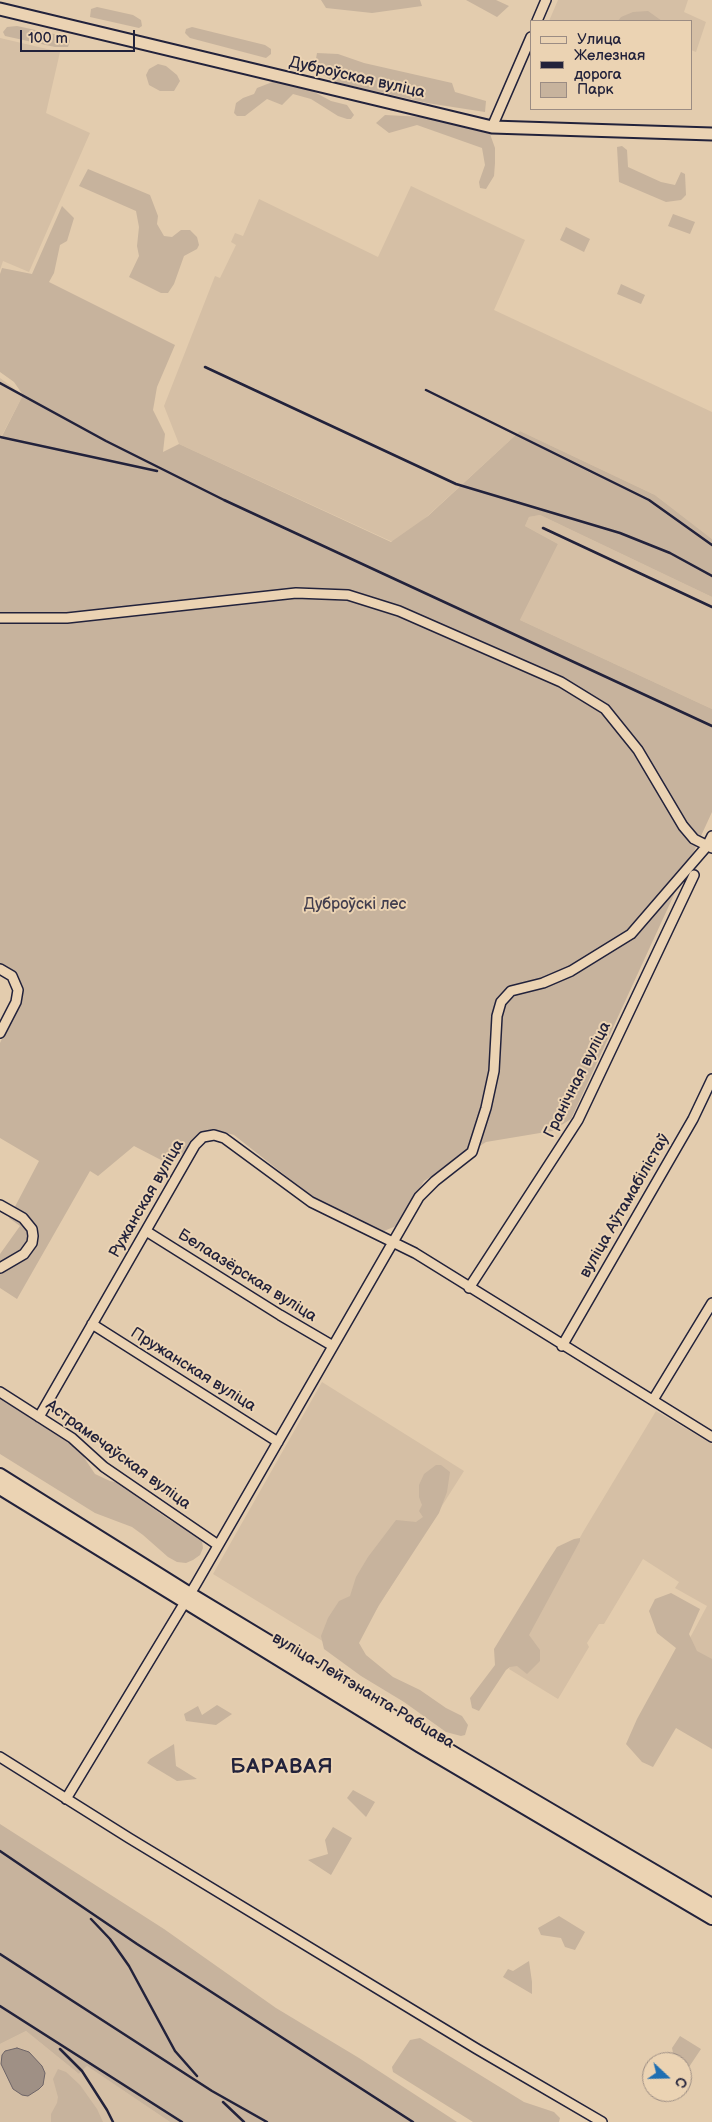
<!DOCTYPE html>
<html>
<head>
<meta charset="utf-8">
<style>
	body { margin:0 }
	#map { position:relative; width:712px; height:2122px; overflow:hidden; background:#e3ccae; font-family:"Balsamiq Sans",sans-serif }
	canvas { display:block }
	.legend { position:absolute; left:530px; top:20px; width:162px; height:90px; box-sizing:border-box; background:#ebd3b3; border:1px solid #9b8c83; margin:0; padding:6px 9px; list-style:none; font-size:15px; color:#22223b }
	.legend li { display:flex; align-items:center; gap:10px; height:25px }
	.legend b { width:25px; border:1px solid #9b8c83 }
	.north { position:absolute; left:642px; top:2052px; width:50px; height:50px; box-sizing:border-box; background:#ebd3b3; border:1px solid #9b8c83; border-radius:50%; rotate:111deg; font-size:14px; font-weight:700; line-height:20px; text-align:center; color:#22223b }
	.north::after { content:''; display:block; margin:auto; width:18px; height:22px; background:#1f6fb2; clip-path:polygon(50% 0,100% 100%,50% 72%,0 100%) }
	.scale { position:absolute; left:20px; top:30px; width:115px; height:22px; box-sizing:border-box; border:2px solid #22223b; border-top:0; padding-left:6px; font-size:15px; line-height:18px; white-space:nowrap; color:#22223b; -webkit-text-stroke:4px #ebd3b3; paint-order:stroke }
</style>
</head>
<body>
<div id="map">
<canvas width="712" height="2122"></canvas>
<ul class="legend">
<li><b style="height:6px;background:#ebd3b3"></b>Улица</li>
<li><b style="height:6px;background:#22223b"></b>Железная дорога</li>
<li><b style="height:14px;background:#c7b39d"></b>Парк</li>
</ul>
<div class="north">С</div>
<div class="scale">100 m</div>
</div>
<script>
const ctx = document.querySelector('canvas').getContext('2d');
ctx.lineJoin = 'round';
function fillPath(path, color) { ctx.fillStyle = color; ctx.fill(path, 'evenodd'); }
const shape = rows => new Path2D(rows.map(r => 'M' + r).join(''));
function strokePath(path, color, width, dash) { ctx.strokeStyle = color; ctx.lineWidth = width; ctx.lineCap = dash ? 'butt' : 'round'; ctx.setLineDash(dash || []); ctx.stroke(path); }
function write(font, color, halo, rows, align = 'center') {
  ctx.font = font + ' "Balsamiq Sans",sans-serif'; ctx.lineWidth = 4; ctx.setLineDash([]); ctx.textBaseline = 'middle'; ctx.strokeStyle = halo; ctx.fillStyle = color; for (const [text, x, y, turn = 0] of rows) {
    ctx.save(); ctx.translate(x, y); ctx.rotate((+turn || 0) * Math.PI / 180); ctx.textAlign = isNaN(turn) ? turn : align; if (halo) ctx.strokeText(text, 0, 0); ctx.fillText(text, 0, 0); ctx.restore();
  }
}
fillPath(shape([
	[558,0,688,0,684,12,706,22,696,52,691,50,691,21,549,21],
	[0,38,60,52,46,113,90,133,29,272,3,261,0,270],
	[411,186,525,240,494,310,712,412,712,539,655,495,520,431,397,544,179,444,164,406,215,276,220,278,236,245,231,242,235,233,243,236,259,199,378,257],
	[0,378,23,395,0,439],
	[540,515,712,597,712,709,520,620,558,544,525,526,529,517],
	[322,1382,464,1471,347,1656,213,1574],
	[656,1411,712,1444,712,1747,652,1709,707,1606,675,1588,679,1582,643,1559,604,1624,599,1624,587,1643,589,1647,558,1699,509,1669,583,1532],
	[26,2031,79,2074,87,2066,170,2122,0,2122,0,2044]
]), '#d5bfa5');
fillPath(shape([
	[321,0,420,0,422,6,372,13,326,8],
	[466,0,496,0,509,6,497,17],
	[97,7,133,15,141,20,142,26,139,28,90,17,91,9],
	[648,11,662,21,618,21,621,17,633,12],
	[17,26,68,37,70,41,68,47,55,47,5,36,3,32,7,27],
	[192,27,265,45,271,49,271,54,266,58,190,38,185,33,186,29],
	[317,53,338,54,364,63,452,83,455,92,486,101,485,112,427,103,335,82,314,70],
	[158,64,166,66,177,75,180,81,174,91,160,91,149,85,146,75,149,69],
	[275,81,307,88,331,101,347,105,354,115,351,119,347,119,338,116,311,99,293,94,282,105,267,99,245,116,237,116,234,113,236,103,243,98,254,94,257,88],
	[385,115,424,117,490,134,495,148,495,163,494,176,486,189,480,188,479,182,485,165,482,148,417,125,389,133,376,123],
	[622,146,627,150,628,167,661,182,675,185,681,172,685,174,686,195,681,200,666,202,619,182,617,147],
	[88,169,150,195,158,216,157,224,164,236,172,237,181,230,190,230,197,237,199,245,197,249,184,256,174,284,168,293,161,293,129,277,139,256,137,246,139,227,136,211,79,186],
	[62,206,74,218,67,241,60,245,54,273,49,282,175,345,157,387,153,410,165,434,163,452,179,444,391,542,428,516,520,431,655,495,712,539,712,597,540,515,529,517,525,526,558,544,520,620,712,709,712,812,571,1119,552,1131,486,1142,424,1181,396,1226,384,1231,378,1231,319,1202,234,1135,224,1132,212,1130,202,1134,183,1154,171,1162,163,1161,134,1146,98,1176,90,1171,17,1299,0,1288,0,1254,20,1226,9,1218,39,1161,0,1138,0,1043,21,1000,22,987,17,975,0,963,0,440,23,395,14,382,0,372,0,274,2,268,32,274],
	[673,214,695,222,690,234,668,226],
	[566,227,590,239,584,252,560,240],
	[621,284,645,295,641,304,617,294],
	[0,1398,73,1446,81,1453,95,1474,110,1481,125,1484,136,1496,168,1519,198,1536,202,1541,203,1548,200,1555,193,1560,186,1563,177,1562,168,1557,143,1535,132,1527,95,1513,0,1454],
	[436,1465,441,1465,450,1472,447,1492,439,1513,379,1605,359,1643,366,1655,393,1677,420,1690,446,1708,462,1716,468,1725,465,1735,461,1736,446,1732,404,1702,361,1676,324,1649,321,1636,328,1618,339,1601,350,1596,356,1577,368,1557,396,1520,416,1522,423,1517,419,1511,422,1505,419,1497,419,1485,424,1474],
	[580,1538,580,1541,529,1635,540,1650,540,1661,527,1674,517,1666,510,1667,506,1670,479,1711,472,1708,470,1698,495,1665,494,1649,546,1564,557,1547,574,1539],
	[671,1593,700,1609,689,1634,697,1651,712,1659,712,1749,676,1728,653,1767,642,1762,626,1744,637,1719,676,1648,657,1633,649,1611,655,1599],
	[217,1705,232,1714,216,1725,186,1721,184,1714,198,1706,202,1715],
	[174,1744,176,1766,197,1779,177,1781,147,1763,150,1759],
	[353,1790,375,1802,366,1817,347,1798],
	[0,1824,164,1929,276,2008,359,2058,457,2122,170,2122,87,2066,79,2074,26,2031,0,2044],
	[333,1827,352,1838,331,1875,308,1860,328,1854,325,1840],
	[559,1916,585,1932,575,1950,565,1947,561,1938,541,1935,538,1928],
	[529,1961,532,1982,532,1994,503,1977,508,1969,513,1971],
	[680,2036,701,2049,685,2073,682,2073,682,2062,675,2062,672,2048],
	[420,2038,524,2102,554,2112,560,2118,559,2122,473,2122,393,2072,392,2067,410,2040],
	[58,2069,66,2072,80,2085,97,2109,103,2122,51,2122,51,2114,57,2103,58,2097,53,2079]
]), '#c7b39d');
const water = shape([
	[17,2048,29,2052,42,2066,45,2073,43,2085,39,2089,28,2096,22,2095,13,2089,1,2064,2,2055,5,2051,17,2048]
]);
fillPath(water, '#9f9085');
strokePath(water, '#6d6467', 1);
const minor = shape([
	[537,21,546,0],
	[492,127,531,37],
	[0,618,67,618,296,593,348,595,399,611,561,682,605,709,638,750,683,826,694,839,712,848],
	[0,969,12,976,18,990,16,1002,0,1033],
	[0,1205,23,1218,32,1229,33,1236,32,1243,24,1254,0,1268],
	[146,1231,280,1315,333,1346],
	[469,1288,578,1120,694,875],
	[92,1324,278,1442],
	[562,1346,693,1119,712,1079],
	[0,1392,72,1438,104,1467,218,1545],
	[653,1400,712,1303],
	[39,1417,195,1145,203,1137,214,1135,224,1138,311,1202,415,1253,712,1437],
	[0,1757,129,1838,477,2049,602,2122],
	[66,1799,196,1584,419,1197,435,1181,472,1152,486,1108,494,1071,497,1016,501,1002,511,991,543,983,571,971,631,934,707,846,712,836]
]);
const major = shape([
	[0,9,492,127,712,134]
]);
const highway = shape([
	[0,1475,190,1594,460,1757,712,1905],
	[0,1488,420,1746,712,1918]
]);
strokePath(minor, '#22223b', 12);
strokePath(major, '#22223b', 15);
strokePath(highway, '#22223b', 16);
strokePath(minor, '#ebd3b3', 9);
strokePath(major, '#ebd3b3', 11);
strokePath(highway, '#ebd3b3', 12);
strokePath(shape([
	[205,367,456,484,620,533,670,553,712,576],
	[0,383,106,441,224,500,712,726],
	[426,390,649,500,712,545],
	[0,437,157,471],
	[543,528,712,607],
	[0,1851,137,1944,413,2122],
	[91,1919,110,1939,129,1966,175,2051,197,2076],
	[0,1954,212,2091,267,2122],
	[0,2006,182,2122],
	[60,2049,82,2071,107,2110,113,2122],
	[223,2102,244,2122]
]), '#22223b', 2.5);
write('16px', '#22223b', '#ebd3b3', [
	["Дуброўская вуліца",357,78,13],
	["Гранічная вуліца",578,1080,-63],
	["Ружанская вуліца",147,1199,-60],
	["вуліца Аўтамабілістаў",625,1206,-60],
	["Белаазёрская вуліца",247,1276,32],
	["Пружанская вуліца",193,1370,32],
	["Астрамечаўская вуліца",118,1455,36],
	["вуліца Лейтэнанта Рабцава",363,1691,31]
]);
write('16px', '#433f4f', '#ebd3b3', [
	["Дуброўскі лес",355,905]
]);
ctx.letterSpacing = '1px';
write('bold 21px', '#22223b', '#ebd3b3', [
	["БАРАВАЯ",282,1768]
]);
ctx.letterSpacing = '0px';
</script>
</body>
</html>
